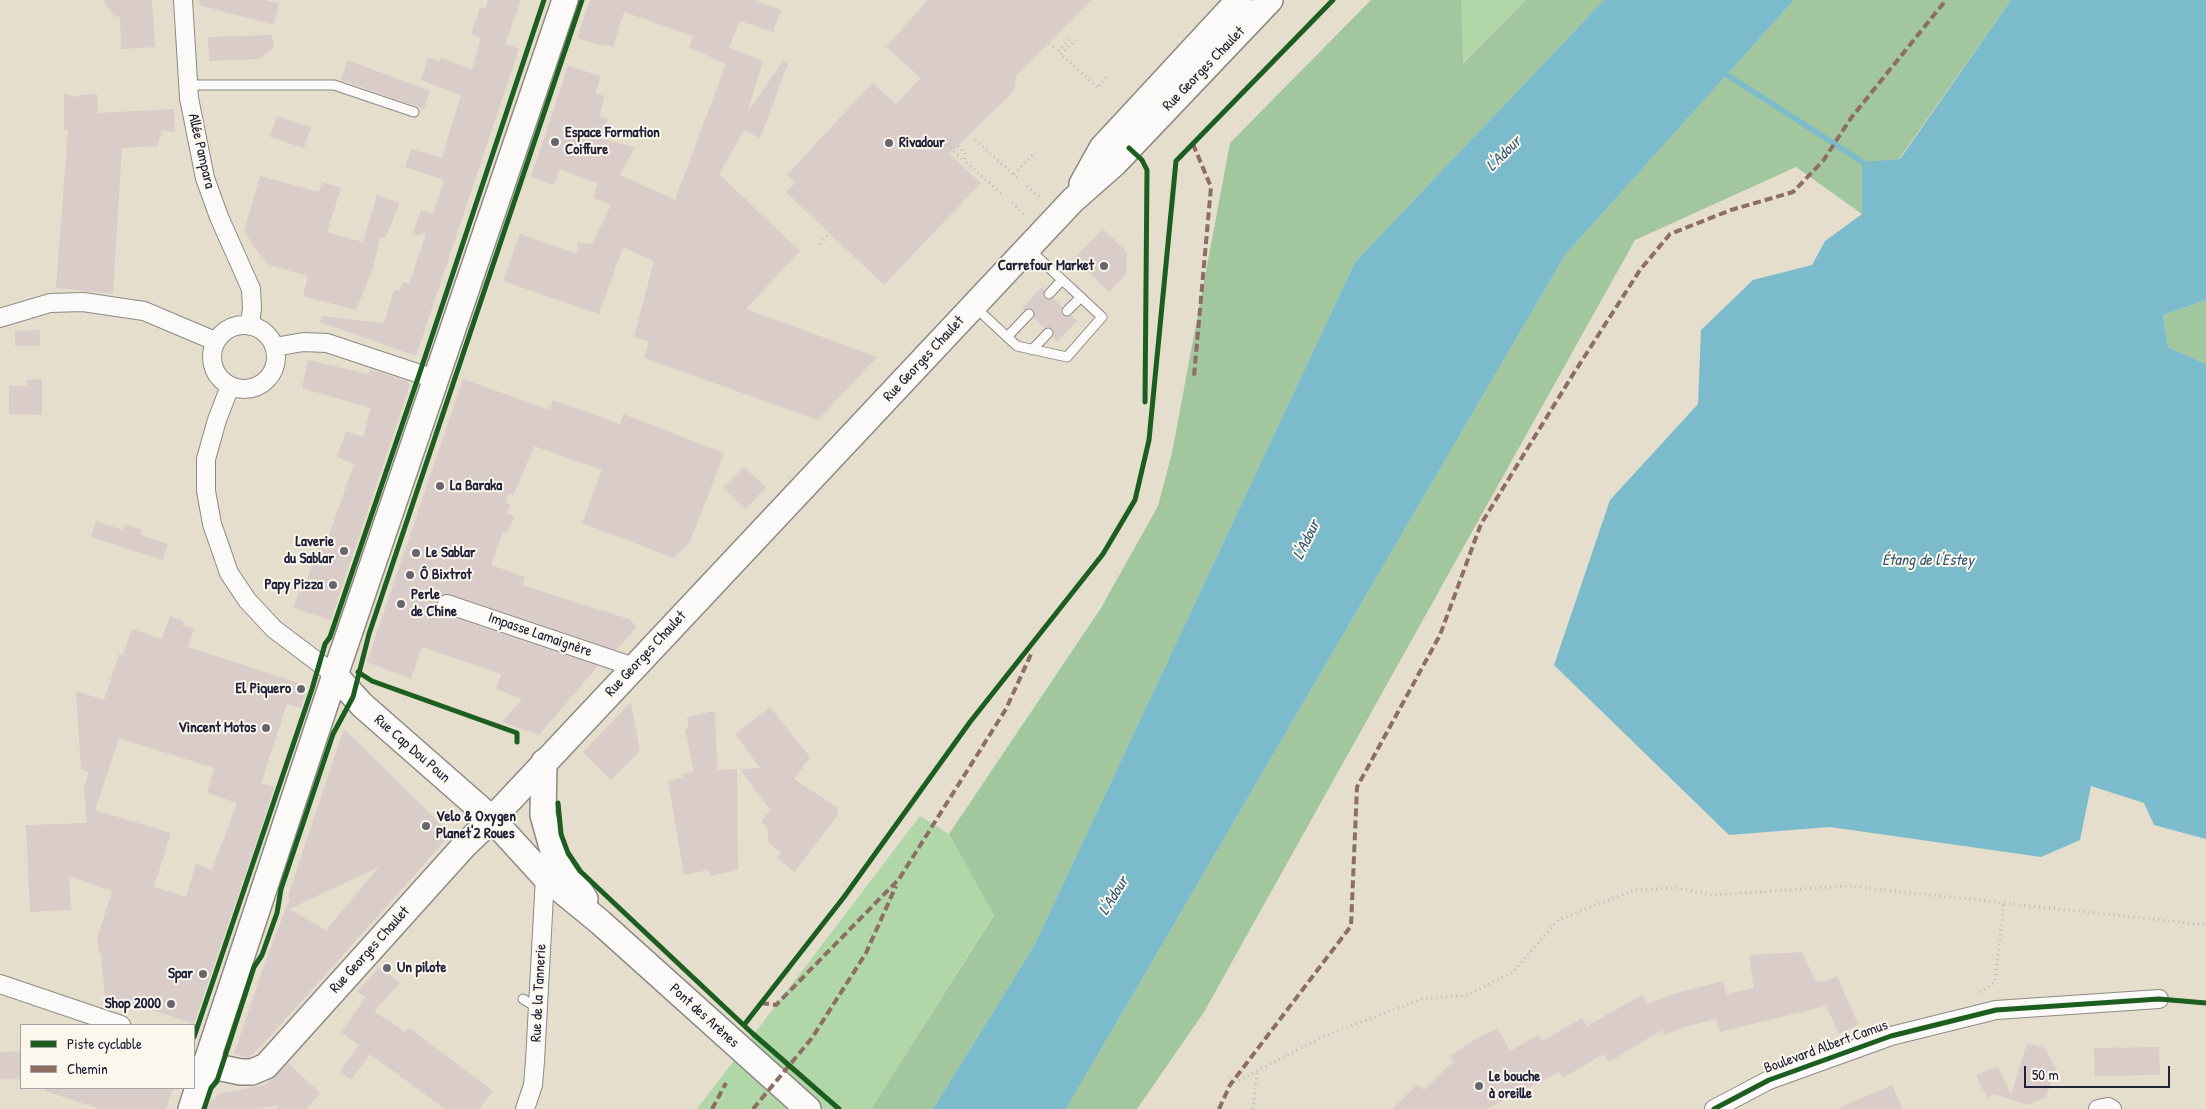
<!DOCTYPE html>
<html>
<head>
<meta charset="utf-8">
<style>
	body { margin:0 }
	#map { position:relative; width:2206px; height:1109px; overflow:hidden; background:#e5decd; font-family:"Patrick Hand",sans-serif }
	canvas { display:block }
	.legend { position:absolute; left:20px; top:1024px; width:175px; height:65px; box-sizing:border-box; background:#fbf7ec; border:1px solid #a4a2a5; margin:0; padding:6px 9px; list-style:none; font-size:15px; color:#22223b }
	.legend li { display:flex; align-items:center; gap:10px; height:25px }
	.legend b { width:25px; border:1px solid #a4a2a5 }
	.scale { position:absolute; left:2024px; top:1066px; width:146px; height:22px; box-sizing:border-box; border:2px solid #22223b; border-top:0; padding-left:6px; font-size:15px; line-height:18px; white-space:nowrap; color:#22223b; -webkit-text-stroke:4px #fbf7ec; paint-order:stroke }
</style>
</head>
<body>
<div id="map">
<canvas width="2206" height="1109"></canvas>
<ul class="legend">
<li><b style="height:6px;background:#1b5e20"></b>Piste cyclable</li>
<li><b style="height:6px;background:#8d6e63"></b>Chemin</li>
</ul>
<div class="scale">50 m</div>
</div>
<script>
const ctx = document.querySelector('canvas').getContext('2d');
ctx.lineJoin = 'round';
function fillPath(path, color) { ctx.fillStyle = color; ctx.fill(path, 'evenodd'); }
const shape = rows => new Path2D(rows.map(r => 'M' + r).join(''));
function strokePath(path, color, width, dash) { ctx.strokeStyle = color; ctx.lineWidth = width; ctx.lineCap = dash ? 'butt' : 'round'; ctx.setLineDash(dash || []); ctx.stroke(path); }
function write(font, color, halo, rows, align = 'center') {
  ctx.font = font + ' "Patrick Hand",sans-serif'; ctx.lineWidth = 4; ctx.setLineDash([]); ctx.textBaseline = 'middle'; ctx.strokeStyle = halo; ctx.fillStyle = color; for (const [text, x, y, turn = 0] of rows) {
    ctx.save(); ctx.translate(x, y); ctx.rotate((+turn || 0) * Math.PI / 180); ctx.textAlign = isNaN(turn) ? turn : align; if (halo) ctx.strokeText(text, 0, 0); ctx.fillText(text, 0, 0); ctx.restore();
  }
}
fillPath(shape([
	[1461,0,1526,0,1462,63],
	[920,816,949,834,994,914,871,1109,697,1109]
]), '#b1d6a8');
fillPath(shape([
	[1371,0,1461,0,1463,63,1526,0,1604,0,1355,262,1034,946,933,1109,871,1109,994,915,949,834,1101,608,1158,506,1172,453,1230,143],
	[1794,0,2011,0,1899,159,1862,163,1862,214,1796,167,1635,240,1204,1012,1137,1109,1066,1109,1565,255],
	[2206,300,2206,364,2168,347,2163,315]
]), '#a2c69d');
fillPath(shape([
	[1604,0,1794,0,1565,255,1066,1109,933,1109,1034,946,1355,262],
	[2011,0,2206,0,2206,300,2163,315,2168,347,2206,364,2206,839,2154,825,2144,803,2091,786,2080,840,2041,857,1830,827,1729,835,1554,665,1610,500,1698,404,1701,330,1753,280,1812,265,1825,241,1862,214,1862,162,1900,159]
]), '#7bbbcc');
strokePath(shape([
	[1721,71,1869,166]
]), '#7bbbcc', 5.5);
fillPath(shape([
	[103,0,152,0,155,47,121,49,120,16,115,17],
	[199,0,264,0,279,3,274,25,199,5],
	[488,0,521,0,505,44,519,49,416,356,320,322,322,316,384,323,394,290,399,291,403,282,409,284,426,233,412,236,421,210,433,214,444,180,405,167,411,149,442,158,461,95,421,80,428,57,440,61,441,58,472,69,481,38,471,34,480,7,485,9],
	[590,0,755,0,781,10,773,32,740,21,729,48,763,61,747,113,783,61,788,64,760,138,744,130,719,174,800,251,746,309,877,357,818,420,644,358,649,341,634,337,654,261,623,247,599,314,503,281,520,234,577,254,578,242,592,244,611,205,593,198,598,183,583,178,559,169,554,185,531,177,568,66,601,76,595,93,604,96,600,116,608,119,602,139,635,147,620,175,675,200,726,64,689,47,693,36,624,12,613,47,604,44,603,46,577,38],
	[928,0,1091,0,1016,76,1014,91,949,154,981,183,884,285,786,192,795,183,787,175,872,83,896,104,921,78,886,47],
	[272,35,274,48,259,59,209,61,208,37],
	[347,60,430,91,424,109,341,80],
	[64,94,79,97,79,95,97,94,98,113,174,109,175,132,162,130,158,146,122,148,113,294,56,288,68,130,64,130],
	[277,116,311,127,304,148,270,137],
	[260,176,319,192,322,182,341,188,327,232,363,242,377,195,400,203,385,238,380,237,373,268,356,310,303,296,308,276,269,265,257,251,244,231],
	[1103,229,1127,252,1126,274,1109,292,1074,258],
	[1042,287,1044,290,1044,298,1048,300,1053,298,1062,307,1061,312,1063,316,1068,317,1071,315,1077,321,1057,342,1053,337,1053,329,1049,327,1044,328,1034,318,1034,310,1030,308,1025,310,1022,308],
	[40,330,40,346,15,346,15,331],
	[308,360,368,374,370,369,407,381,410,385,331,620,293,608,303,582,306,583,322,536,328,538,354,464,337,457,346,431,363,437,371,408,302,388],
	[42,379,42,415,9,414,9,386,27,386,27,380],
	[463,379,550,410,553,400,620,424,623,414,724,453,690,542,674,558,582,523,602,470,534,446,513,496,509,494,505,502,510,505,507,513,515,517,506,533,503,532,491,565,525,577,522,585,629,619,637,627,616,650,450,594,440,596,437,606,444,614,598,666,539,735,502,722,522,699,496,689,501,674,422,647,411,679,367,662],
	[744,467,766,487,746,509,723,488],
	[96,521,123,530,125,524,142,530,140,535,168,544,163,560,91,537],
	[170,616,184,621,182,625,194,629,188,647,308,686,301,708,287,704,261,783,274,787,268,808,194,1024,159,1012,105,999,101,953,99,953,97,939,112,891,69,876,71,910,30,912,26,825,87,823,84,787,89,772,81,769,76,691,104,700,119,654,123,655,132,629,162,639],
	[119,738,214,768,207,793,237,803,212,870,196,864,186,897,154,887,171,833,95,810],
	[631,702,640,751,611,780,583,752],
	[770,707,810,757,794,779,838,808,838,815,794,872,777,858,781,853,769,843,767,827,761,822,770,810,740,769,760,768,735,734],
	[715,711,717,770,737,769,738,870,710,876,709,870,684,875,668,781,682,778,682,774,694,772,685,729,689,729,687,717],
	[344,729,451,834,266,1041,249,1058,234,1054,264,965,290,898,288,898,301,856],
	[379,867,326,930,289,909],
	[1802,952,1816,982,1820,980,1821,983,1837,976,1858,1024,1839,1034,1826,1006,1720,1032,1716,1019,1684,1027,1665,1035,1662,1030,1609,1062,1604,1054,1563,1078,1559,1072,1487,1109,1392,1109,1417,1084,1424,1090,1453,1062,1450,1056,1479,1037,1498,1029,1510,1051,1538,1035,1542,1041,1582,1018,1587,1026,1642,995,1647,1004,1673,994,1723,981,1726,994,1754,988,1749,955],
	[379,967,400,983,374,1011,405,1032,409,1028,493,1091,479,1109,445,1109,370,1054,351,1080,340,1072,359,1045,341,1032,366,997,357,992],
	[2027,1043,2045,1048,2056,1069,2046,1097,2028,1105,1994,1094,1987,1098,1976,1075,1998,1066,2011,1095],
	[2159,1047,2160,1075,2095,1076,2094,1048],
	[21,1051,21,1079,0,1079,0,1052],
	[288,1063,320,1093,306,1109,277,1109,278,1105,254,1109,206,1109,208,1104,221,1093,265,1085],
	[1892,1085,1903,1109,1837,1109],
	[46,1088,173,1088,166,1109,100,1109,45,1091]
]), '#daccc9');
const service = shape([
	[189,85,334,85,414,112],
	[1049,294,1062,280],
	[975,307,1017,346,1067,357,1102,317,1029,249],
	[1067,311,1081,297],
	[1007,337,1029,314],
	[1032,350,1048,333],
	[523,999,538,1008]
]);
const minor = shape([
	[183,0,189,98,205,178,219,217,251,289,252,308,250,325],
	[0,318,50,303,83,302,144,311,215,341],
	'212 357a32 32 0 1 1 64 0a32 32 0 1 1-64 0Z',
	[275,347,303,342,327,343,435,379],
	[230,386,217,420,206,459,206,491,212,524,229,573,247,600,274,629,335,675],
	[447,604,634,667],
	[0,984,121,1025],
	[525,1109,533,1085,535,1061,545,877],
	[1714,1109,1769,1080,1891,1036,1996,1010,2159,999],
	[2098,1109,2108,1107,2112,1109]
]);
const secondary = shape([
	[1082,184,1102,148,1239,0],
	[335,675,362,705,492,819,545,877,600,922,808,1109],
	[544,762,543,815,553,851,585,899],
	[208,1060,221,1068,241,1072,252,1072,266,1066,464,846,492,819,1073,200,1115,163,1270,0],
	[191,1109,335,675,565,0]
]);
strokePath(service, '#8d8985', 11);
strokePath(minor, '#8d8985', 20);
strokePath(secondary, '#8d8985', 28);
strokePath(shape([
	[1049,43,1056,49],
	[1058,51,1072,37],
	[1061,54,1076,40],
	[1063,56,1098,88,1106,77],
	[975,140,1018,178],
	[943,141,964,161],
	[958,146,965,153,965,161,1002,194],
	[1014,174,1035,152],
	[1027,186,1041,198],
	[1012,203,1025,215],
	[820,244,830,233],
	[1980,992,1995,982,2004,902],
	[1230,1085,1322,1037,1422,999,1467,995,1513,972,1558,920,1634,890,1678,888,1711,895,1849,886,2206,925],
	[1253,1109,1257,1072]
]), '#bcbaba', 3, [1, 4]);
strokePath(service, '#fbfaf8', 9);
strokePath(minor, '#fbfaf8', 18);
strokePath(secondary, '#fbfaf8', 25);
strokePath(shape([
	[1193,144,1211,187,1194,376],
	[761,1003,776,1005,899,879,1006,709,1032,652],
	[712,1109,726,1083],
	[753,1109,812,1038,866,953,896,886],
	[1219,1109,1230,1085,1351,926,1357,787,1440,635,1481,524,1572,376,1640,270,1670,234,1731,210,1793,192,1823,161,1851,118,1946,0]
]), '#8d6e63', 4, [8, 4]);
strokePath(shape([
	[1129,148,1142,160,1147,170,1145,402],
	[358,672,372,681,517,733,517,742],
	[558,803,561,834,568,853,580,871,752,1033,839,1109],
	[744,1025,844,897,970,722,1103,554,1135,500,1149,440,1176,161,1333,0],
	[194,1037,312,689,325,644,330,637,419,375,544,0],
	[204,1109,211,1088,217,1081,254,967,262,955,277,913,281,889,333,734,353,697,369,634,582,0],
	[1714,1109,1769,1080,1891,1036,1996,1010,2159,999,2206,1003]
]), '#1b5e20', 5);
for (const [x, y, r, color] of [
	[555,142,5,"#66646e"],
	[889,143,5,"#66646e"],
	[1104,266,5,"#66646e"],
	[440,486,5,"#66646e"],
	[344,551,5,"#66646e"],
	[416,553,5,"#66646e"],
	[410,575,5,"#66646e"],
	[333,585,5,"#66646e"],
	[401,604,5,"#66646e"],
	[301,689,5,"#66646e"],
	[266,728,5,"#66646e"],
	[426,826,5,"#66646e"],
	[387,968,5,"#66646e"],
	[203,974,5,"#66646e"],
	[171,1004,5,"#66646e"],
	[1479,1086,5,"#66646e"]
]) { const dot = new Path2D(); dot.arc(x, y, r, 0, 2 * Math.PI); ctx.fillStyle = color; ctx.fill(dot); strokePath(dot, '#fbf7ec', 2); }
write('15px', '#22223b', '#fbf7ec', [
	["Rue Georges Chaulet",1204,69,-46],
	["Allée Pampara",201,151,77],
	["Rue Georges Chaulet",924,359,-47],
	["Impasse Lamaignère",540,635,19],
	["Rue Georges Chaulet",646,654,-47],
	["Rue Cap Dou Poun",412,749,41],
	["Rue Georges Chaulet",370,950,-48],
	["Rue de la Tannerie",539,993,-87],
	["Pont des Arènes",704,1016,42],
	["Boulevard Albert Camus",1826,1047,-20]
]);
write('bold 15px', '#22223b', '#fbf7ec', [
	["Espace Formation",565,133],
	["Coiffure",565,150],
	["Rivadour",899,143],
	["Carrefour Market",1094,266,"right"],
	["La Baraka",450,486],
	["Laverie",334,542,"right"],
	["du Sablar",334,559,"right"],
	["Le Sablar",426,553],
	["Ô Bixtrot",420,575],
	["Papy Pizza",323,585,"right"],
	["Perle",411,595],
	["de Chine",411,612],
	["El Piquero",291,689,"right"],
	["Vincent Motos",256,728,"right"],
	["Velo & Oxygen",436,817],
	["Planet'2 Roues",436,834],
	["Un pilote",397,968],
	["Spar",193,974,"right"],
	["Shop 2000",161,1004,"right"],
	["Le bouche",1489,1077],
	["à oreille",1489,1094]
], 'left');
write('italic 16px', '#345975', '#fbf7ec', [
	["L'Adour",1504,154,-45],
	["L'Adour",1307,540,-64],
	["Étang de l'Estey",1928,561],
	["L'Adour",1114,896,-58]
]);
</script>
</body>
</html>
